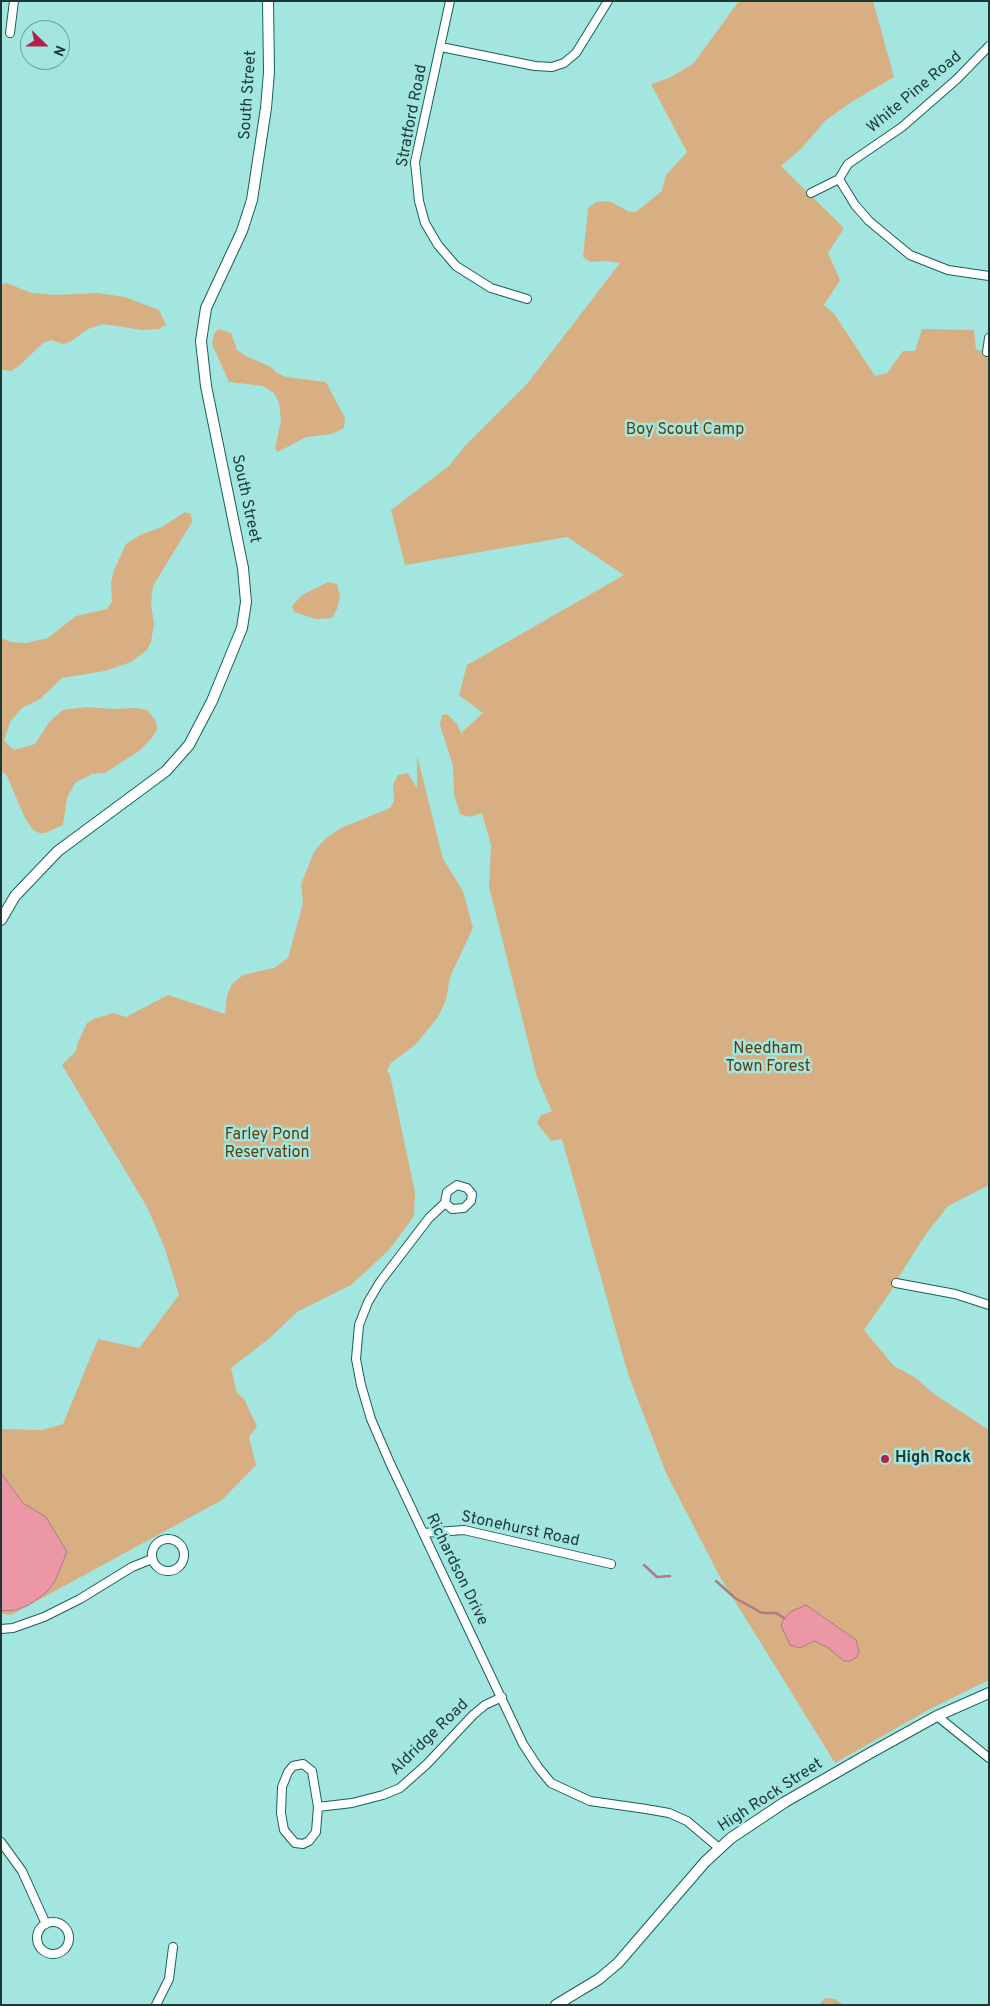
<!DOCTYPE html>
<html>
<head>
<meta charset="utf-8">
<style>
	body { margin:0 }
	#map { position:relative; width:990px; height:2006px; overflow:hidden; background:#a3e6e0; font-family:Overpass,sans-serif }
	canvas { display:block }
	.frame { position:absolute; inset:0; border:2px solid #1d3936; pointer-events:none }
	.north { position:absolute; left:20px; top:20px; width:50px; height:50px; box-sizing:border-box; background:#a3e6e0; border:1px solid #6da19c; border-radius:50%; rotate:112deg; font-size:14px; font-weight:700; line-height:20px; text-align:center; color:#1d3936 }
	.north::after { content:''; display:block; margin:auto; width:18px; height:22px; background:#b1204f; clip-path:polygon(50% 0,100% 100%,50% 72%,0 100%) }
</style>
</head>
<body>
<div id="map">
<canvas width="990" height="2006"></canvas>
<div class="frame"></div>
<div class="north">N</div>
</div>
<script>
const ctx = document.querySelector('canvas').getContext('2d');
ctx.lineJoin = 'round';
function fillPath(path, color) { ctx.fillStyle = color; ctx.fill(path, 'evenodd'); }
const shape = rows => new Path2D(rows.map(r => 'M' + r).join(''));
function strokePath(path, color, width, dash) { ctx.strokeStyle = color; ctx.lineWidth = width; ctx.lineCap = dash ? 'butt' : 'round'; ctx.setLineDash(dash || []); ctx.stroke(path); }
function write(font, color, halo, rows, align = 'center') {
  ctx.font = font + ' Overpass,sans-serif'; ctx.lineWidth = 5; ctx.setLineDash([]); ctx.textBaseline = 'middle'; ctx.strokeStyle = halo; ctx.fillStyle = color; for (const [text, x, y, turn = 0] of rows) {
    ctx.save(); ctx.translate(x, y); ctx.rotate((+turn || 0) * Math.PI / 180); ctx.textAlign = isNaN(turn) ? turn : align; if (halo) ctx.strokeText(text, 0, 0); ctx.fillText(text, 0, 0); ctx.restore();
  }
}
fillPath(shape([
	[739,1,873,1,894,77,850,103,825,121,801,149,781,166,844,228,828,253,840,280,824,305,835,315,875,376,887,373,903,351,915,351,922,329,974,330,976,350,989,352,989,1185,948,1206,926,1234,898,1278,900,1278,864,1330,894,1366,916,1378,934,1394,989,1430,989,1680,930,1709,835,1763,720,1577,666,1473,628,1374,562,1139,551,1141,537,1123,541,1115,552,1111,537,1077,489,887,491,845,482,813,469,817,460,814,454,794,453,766,440,725,442,715,447,714,457,724,463,737,462,732,483,713,459,695,467,665,624,575,567,537,405,565,391,510,449,466,465,446,527,384,620,263,605,261,590,262,583,257,588,208,596,202,609,201,628,211,636,212,662,191,666,175,687,152,651,84,669,78,693,64],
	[6,283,32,293,56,295,97,293,125,297,159,310,166,325,159,329,142,330,103,324,88,329,70,342,63,344,51,340,43,343,19,366,11,371,5,370,1,369,1,285],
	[218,329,231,333,237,350,246,356,271,367,277,373,286,377,326,382,345,418,344,428,332,434,306,437,278,452,275,449,281,421,279,403,274,393,263,386,229,382,212,344,214,334],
	[185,512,191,514,192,522,153,586,151,604,154,624,151,642,147,650,131,662,105,671,62,678,40,699,22,708,10,722,4,741,14,750,35,744,50,721,63,710,86,707,112,709,136,708,147,710,156,721,157,729,152,738,139,751,105,773,92,774,75,783,67,798,63,825,45,833,39,833,32,829,24,816,7,776,1,770,1,638,11,642,26,643,48,638,76,616,107,609,112,602,111,583,114,570,126,544,140,535,162,527],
	[328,582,337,584,340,597,337,609,332,618,316,619,294,612,292,606,302,595],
	[417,755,443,859,463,891,473,928,450,977,446,1000,438,1017,415,1045,391,1063,387,1071,390,1075,415,1192,414,1216,389,1250,351,1285,297,1312,271,1337,231,1368,237,1393,244,1399,257,1426,249,1437,256,1465,222,1500,11,1615,1,1613,1,1429,43,1430,63,1424,98,1339,139,1348,179,1295,164,1246,147,1207,62,1065,76,1051,78,1042,87,1023,94,1019,113,1013,126,1017,168,995,225,1014,227,995,232,984,243,975,274,968,288,958,303,903,301,884,314,852,325,839,341,828,390,808,394,801,393,785,398,775,408,773,417,788],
	[825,1998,835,1999,844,2005,819,2005]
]), '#d8af83');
const water = shape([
	[1,1473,23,1503,46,1517,67,1552,55,1581,48,1591,29,1605,16,1610,1,1611,1,1473],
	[806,1605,856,1640,859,1651,857,1657,850,1661,844,1661,827,1647,814,1641,800,1648,790,1645,781,1626,782,1622,790,1612,806,1605]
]);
fillPath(water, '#eb97a6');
strokePath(water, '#ad7b84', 1);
strokePath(shape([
	[644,1565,657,1577,670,1576],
	[716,1581,735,1598,762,1613,776,1613,784,1618]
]), '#ad7b84', 2.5);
const minor = shape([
	[450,1,415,162,419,201,425,223,438,245,456,266,491,288,527,299],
	[10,33,14,1],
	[441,47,535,66,552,67,564,63,576,53,608,1],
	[839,179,855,205,869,221,910,255,948,270,989,276],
	[811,193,839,179,848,164,902,127,957,79,989,46],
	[987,352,989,338],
	[445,1203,447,1192,457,1185,467,1188,472,1194,471,1201,464,1208,452,1209,445,1203,429,1218,380,1282,368,1302,359,1325,356,1359,361,1385,371,1419,390,1463,523,1744,538,1767,551,1783,590,1801,646,1809,669,1813,687,1821,719,1848],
	[896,1283,955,1294,989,1305],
	[423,1533,464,1530,611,1564],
	'152 1555a16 16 0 1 1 32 0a16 16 0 1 1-32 0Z',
	[1,1629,13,1628,44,1617,80,1599,132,1567,152,1559],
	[937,1716,989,1758],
	[318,1807,316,1832,309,1841,303,1844,295,1843,284,1830,281,1813,282,1787,288,1772,293,1766,303,1764,312,1771,318,1807,352,1803,383,1795,400,1788,427,1764,473,1715,485,1705,502,1697],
	[1,1842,22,1871,46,1924],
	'37 1938a16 16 0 1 1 32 0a16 16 0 1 1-32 0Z',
	[156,2005,169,1979,173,1947]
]);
const tertiary = shape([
	[1,920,15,896,58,851,166,771,189,745,212,701,242,628,246,602,243,568,206,386,201,341,206,308,242,231,252,200,266,108,269,72,268,1],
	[556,2005,599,1979,618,1963,705,1862,731,1838,785,1802,872,1752,937,1716,989,1693]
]);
strokePath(minor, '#195f5a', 10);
strokePath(tertiary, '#195f5a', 12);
strokePath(minor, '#fff', 8);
strokePath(tertiary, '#fff', 10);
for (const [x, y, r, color] of [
	[885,1459,5,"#b1204f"]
]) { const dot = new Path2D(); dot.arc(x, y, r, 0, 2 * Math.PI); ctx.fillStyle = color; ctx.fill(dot); strokePath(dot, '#a3e6e0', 2); }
write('16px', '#1d3936', '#a3e6e0', [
	["White Pine Road",915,93,-40],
	["South Street",249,95,-86],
	["Stratford Road",413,116,-79],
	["South Street",245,499,78],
	["Stonehurst Road",520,1530,12],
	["Richardson Drive",456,1570,64],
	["Aldridge Road",430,1738,-44],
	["High Rock Street",771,1796,-33]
]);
write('16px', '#603c0a', '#a3e6e0', [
	["Boy Scout Camp",685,431],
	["Needham",768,1050],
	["Town Forest",768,1068],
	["Farley Pond",267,1136],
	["Reservation",267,1154]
]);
write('bold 16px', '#1d3936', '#a3e6e0', [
	["High Rock",895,1459]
], 'left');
</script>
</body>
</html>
